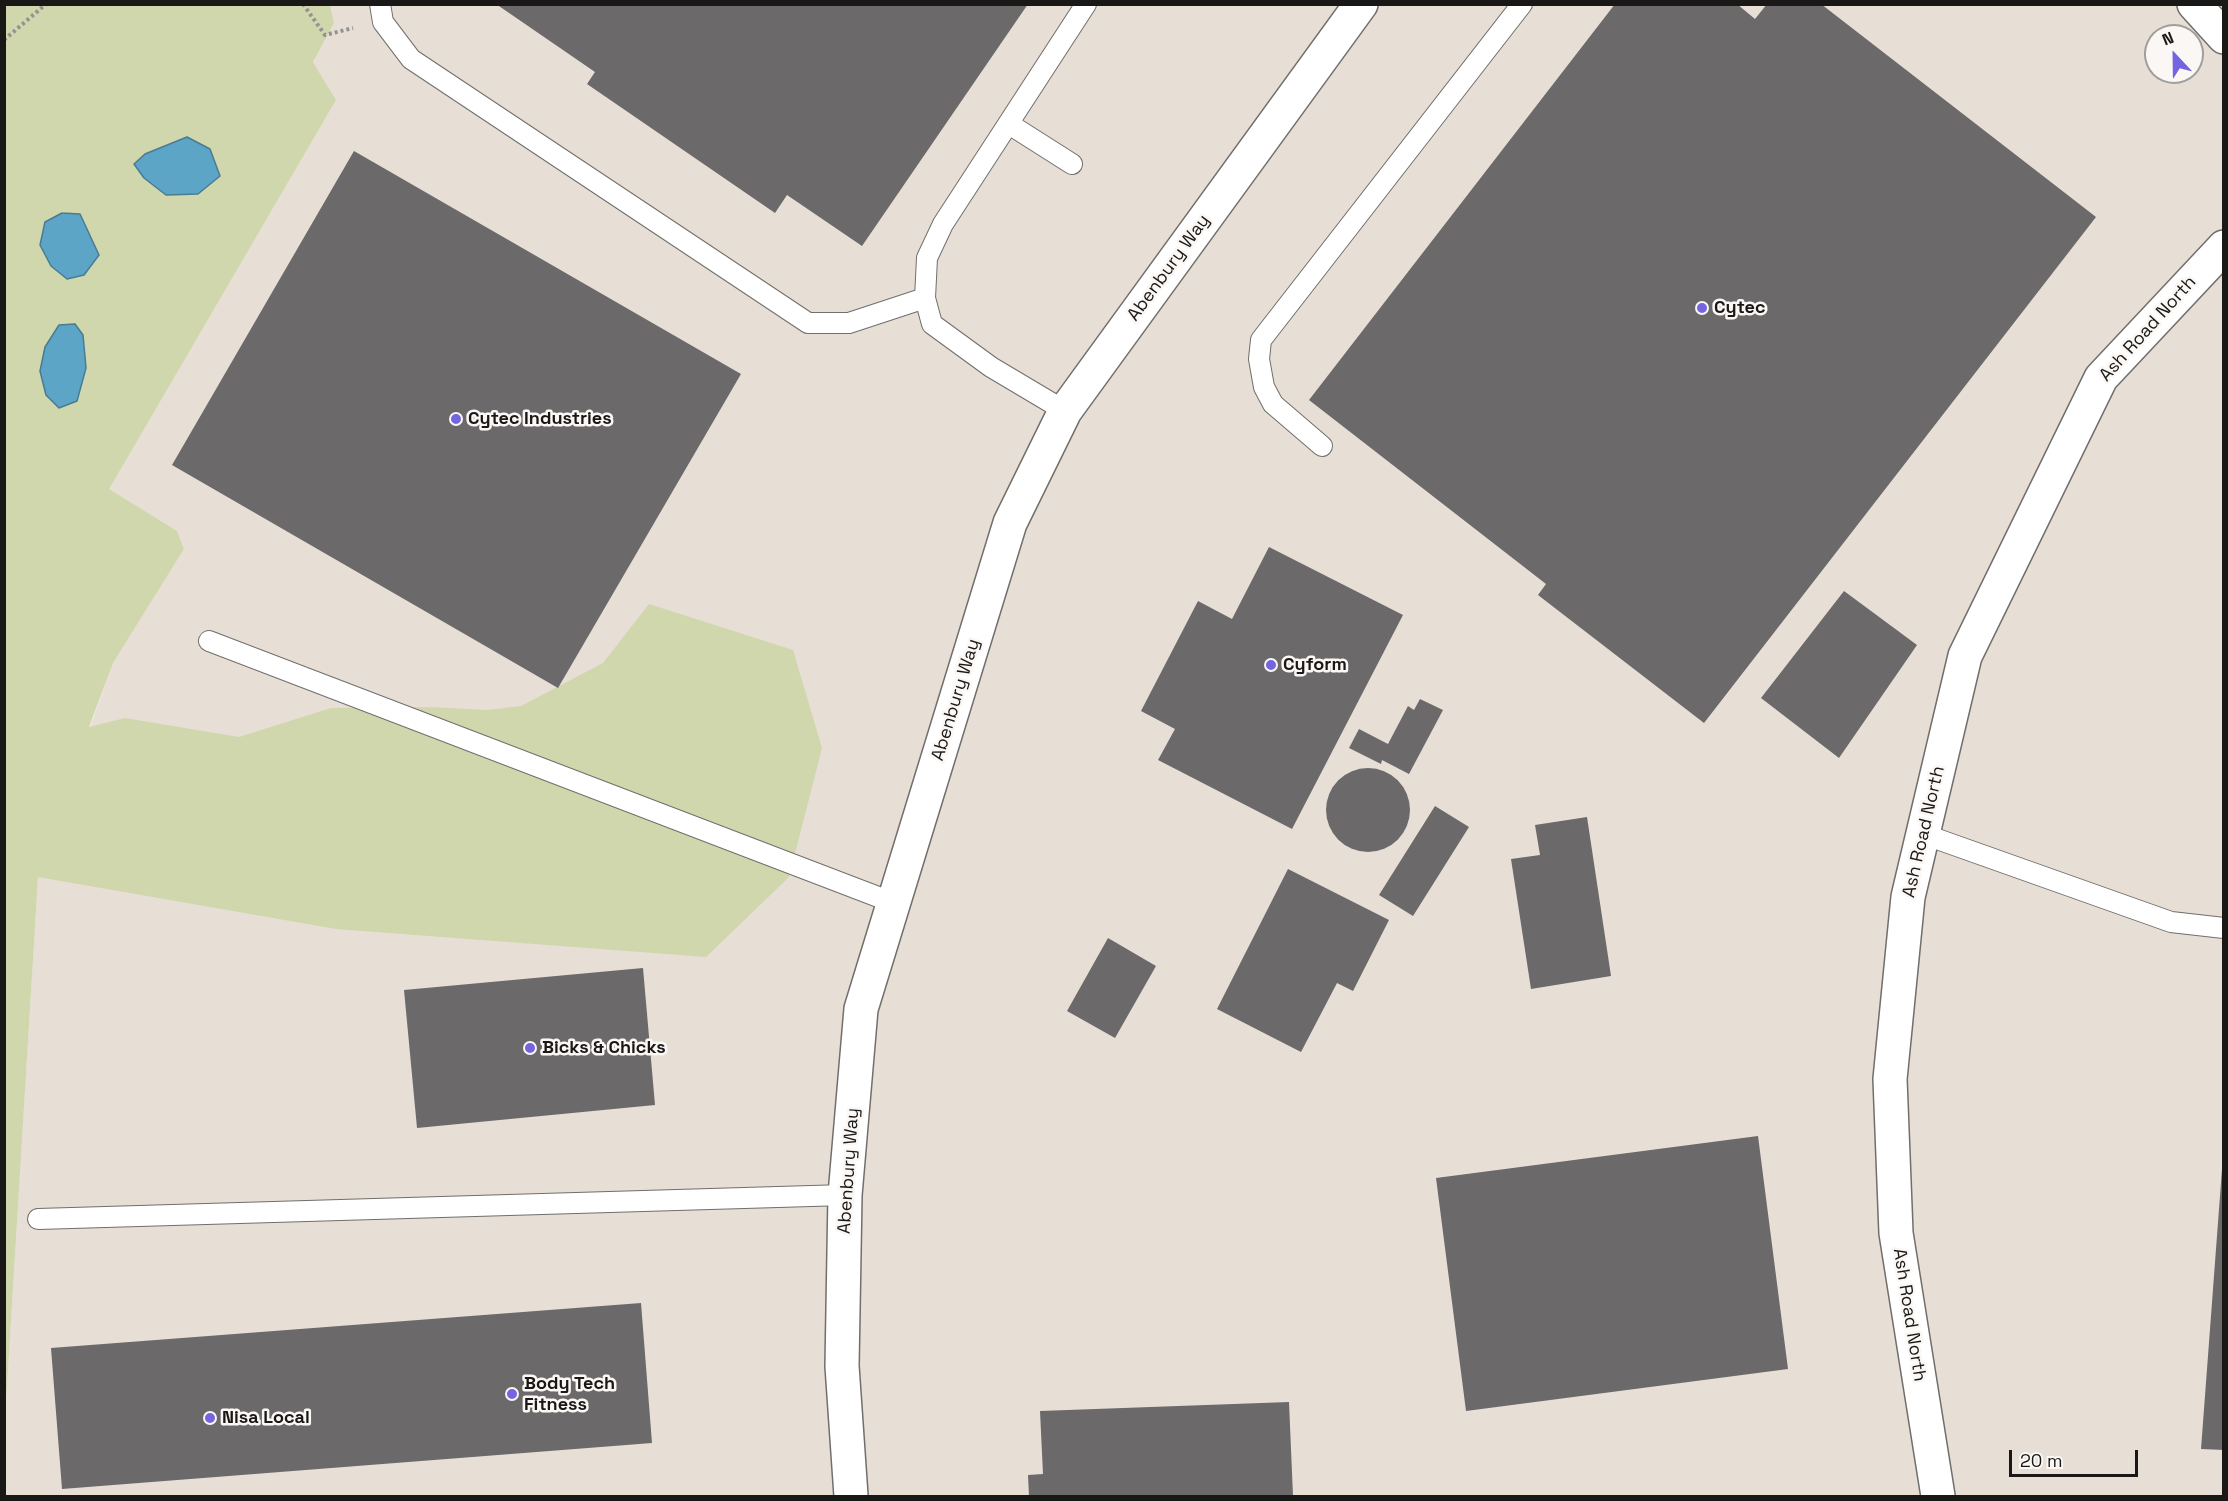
<!DOCTYPE html>
<html>
<head>
<meta charset="utf-8">
<style>
	body { margin:0 }
	#map { position:relative; width:2228px; height:1501px; overflow:hidden; background:#edeae7; font-family:"Space Grotesk",sans-serif }
	canvas { display:block }
	.frame { position:absolute; inset:0; border:6px solid #191817; pointer-events:none }
	.north { position:absolute; left:2144px; top:24px; width:60px; height:60px; box-sizing:border-box; background:#faf7f4; border:2px solid #a09e9c; border-radius:50%; rotate:338deg; font-size:16px; font-weight:700; line-height:24px; text-align:center; color:#191817 }
	.north::after { content:''; display:block; margin:auto; width:21px; height:27px; background:#7464df; clip-path:polygon(50% 0,100% 100%,50% 72%,0 100%) }
	.scale { position:absolute; left:2009px; top:1450px; width:129px; height:27px; box-sizing:border-box; border:3px solid #191817; border-top:0; padding-left:8px; font-size:18px; line-height:21px; white-space:nowrap; color:#191817; -webkit-text-stroke:4px #faf7f4; paint-order:stroke }
</style>
</head>
<body>
<div id="map">
<canvas width="2228" height="1501"></canvas>
<div class="frame"></div>
<div class="north">N</div>
<div class="scale">20 m</div>
</div>
<script>
const ctx = document.querySelector('canvas').getContext('2d');
ctx.lineJoin = 'round';
function fillPath(path, color) { ctx.fillStyle = color; ctx.fill(path, 'evenodd'); }
const shape = rows => new Path2D(rows.map(r => 'M' + r).join(''));
function strokePath(path, color, width, dash) { ctx.strokeStyle = color; ctx.lineWidth = width; ctx.lineCap = dash ? 'butt' : 'round'; ctx.setLineDash(dash || []); ctx.stroke(path); }
function write(font, color, halo, rows, align = 'center') {
  ctx.font = font + ' "Space Grotesk",sans-serif'; ctx.lineWidth = 5; ctx.setLineDash([]); ctx.textBaseline = 'middle'; ctx.strokeStyle = halo; ctx.fillStyle = color; for (const [text, x, y, turn = 0] of rows) {
    ctx.save(); ctx.translate(x, y); ctx.rotate((+turn || 0) * Math.PI / 180); ctx.textAlign = isNaN(turn) ? turn : align; if (halo) ctx.strokeText(text, 0, 0); ctx.fillText(text, 0, 0); ctx.restore();
  }
}
fillPath(shape([
	[330,5,2223,5,2223,1496,5,1496,5,1419,38,876,113,663,184,549,177,531,108,489,336,100,313,62,334,23],
	[2156,36,2192,36,2192,72,2156,72]
]), '#e7ded6');
fillPath(shape([
	[5,5,330,5,334,23,313,62,336,100,109,489,177,531,184,549,113,663,89,727,125,718,239,737,331,708,431,707,487,710,521,706,603,663,649,604,793,650,822,748,789,877,706,957,336,929,38,877,5,1419],
	[86,368,77,401,59,408]
]), '#d0d7ad');
const water = shape([
	[187,137,210,149,220,176,198,194,166,195,144,178,134,164,145,154,187,137],
	[62,213,80,214,99,255,84,275,67,279,51,266,40,245,45,222,62,213],
	[75,324,83,335,86,368,77,401,59,408,46,395,40,371,45,347,59,325,75,324]
]);
fillPath(water, '#5da5c7');
strokePath(water, '#497b92', 1.5);
fillPath(shape([
	[496,4,1028,4,862,246,787,195,775,213,587,84,595,72],
	[1615,4,1737,4,1755,19,1767,4,1821,4,2096,217,1704,723,1538,595,1546,584,1309,400],
	[354,151,741,374,558,688,172,465],
	[1269,547,1403,615,1292,829,1158,760,1175,729,1141,711,1198,601,1232,619],
	[1844,591,1917,645,1839,758,1761,698],
	[1420,699,1443,710,1409,774,1382,760,1381,764,1349,748,1359,729,1388,744,1408,706,1414,710],
	'1326 810a42 42 0 1 1 84 0a42 42 0 1 1-84 0Z',
	[1435,806,1469,827,1413,916,1379,895],
	[1587,817,1611,976,1531,989,1511,859,1540,855,1535,825],
	[1288,869,1389,920,1353,991,1337,983,1301,1052,1217,1009],
	[1108,938,1156,966,1115,1038,1067,1011],
	[643,968,655,1105,417,1128,404,990],
	[1758,1136,1788,1369,1466,1411,1436,1178],
	[2222,1169,2224,1169,2224,1450,2201,1449],
	[641,1303,652,1443,62,1489,51,1348],
	[1289,1402,1293,1496,1029,1496,1028,1475,1043,1474,1040,1411]
]), '#6c696b');
const service = shape([
	[380,4,383,22,411,59,808,323,849,323,925,298],
	[1009,124,1072,164],
	[1065,411,991,367,932,324,925,298,927,258,943,224,1086,4],
	[1322,446,1273,404,1264,387,1259,359,1261,340,1522,4],
	[209,641,894,903],
	[1923,834,2171,922,2224,928],
	[38,1219,845,1195]
]);
const minor = shape([
	[2194,4,2224,37],
	[1938,1496,1896,1233,1890,1079,1908,897,1965,656,2101,378,2224,247]
]);
const tertiary = shape([
	[851,1496,842,1366,845,1195,861,1009,1010,523,1065,411,1361,4]
]);
strokePath(service, '#716e6b', 22);
strokePath(minor, '#716e6b', 36);
strokePath(tertiary, '#716e6b', 36);
strokePath(shape([
	[303,4,325,35,353,28],
	[4,40,46,4]
]), '#959391', 4, [3, 3]);
strokePath(service, '#fff', 20);
strokePath(minor, '#fff', 33);
strokePath(tertiary, '#fff', 33);
for (const [x, y, r, color] of [
	[1702,308,6,"#7464df"],
	[456,419,6,"#7464df"],
	[1271,665,6,"#7464df"],
	[530,1048,6,"#7464df"],
	[512,1394,6,"#7464df"],
	[210,1418,6,"#7464df"]
]) { const dot = new Path2D(); dot.arc(x, y, r, 0, 2 * Math.PI); ctx.fillStyle = color; ctx.fill(dot); strokePath(dot, '#faf7f4', 2); }
write('18px', '#191817', '#faf7f4', [
	["Abenbury Way",1169,268,-54],
	["Ash Road North",2148,329,-48],
	["Abenbury Way",956,700,-73],
	["Ash Road North",1924,832,-77],
	["Abenbury Way",849,1171,-86],
	["Ash Road North",1909,1315,81]
]);
write('bold 18px', '#191817', '#faf7f4', [
	["Cytec",1714,308],
	["Cytec Industries",468,419],
	["Cyform",1283,665],
	["Bicks & Chicks",542,1048],
	["Body Tech",524,1384],
	["Fitness",524,1405],
	["Nisa Local",222,1418]
], 'left');
</script>
</body>
</html>
